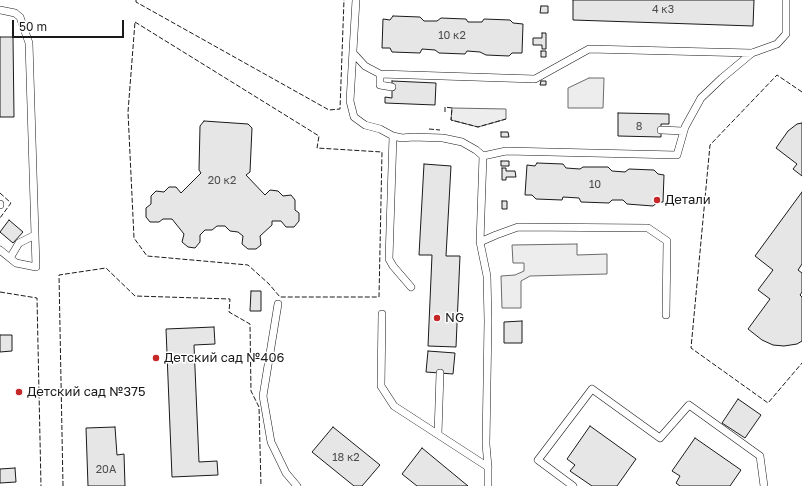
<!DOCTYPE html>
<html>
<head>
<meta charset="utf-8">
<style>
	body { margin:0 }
	#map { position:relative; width:802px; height:486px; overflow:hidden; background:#fff; font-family:"Golos Text",sans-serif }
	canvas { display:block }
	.scale { position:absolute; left:12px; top:20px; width:112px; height:18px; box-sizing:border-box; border:2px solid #1a1a1a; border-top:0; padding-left:5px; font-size:12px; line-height:14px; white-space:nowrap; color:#1a1a1a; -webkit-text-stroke:3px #fff; paint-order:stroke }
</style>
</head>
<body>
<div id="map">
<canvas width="802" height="486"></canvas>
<div class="scale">50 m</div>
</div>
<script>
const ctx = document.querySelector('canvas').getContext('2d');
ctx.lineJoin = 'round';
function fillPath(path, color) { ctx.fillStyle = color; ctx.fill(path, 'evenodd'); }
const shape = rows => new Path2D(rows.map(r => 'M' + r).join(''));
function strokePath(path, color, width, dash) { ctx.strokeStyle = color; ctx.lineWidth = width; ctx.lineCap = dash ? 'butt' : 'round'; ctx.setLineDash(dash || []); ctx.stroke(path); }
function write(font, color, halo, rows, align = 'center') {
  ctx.font = font + ' "Golos Text",sans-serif'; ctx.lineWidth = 3; ctx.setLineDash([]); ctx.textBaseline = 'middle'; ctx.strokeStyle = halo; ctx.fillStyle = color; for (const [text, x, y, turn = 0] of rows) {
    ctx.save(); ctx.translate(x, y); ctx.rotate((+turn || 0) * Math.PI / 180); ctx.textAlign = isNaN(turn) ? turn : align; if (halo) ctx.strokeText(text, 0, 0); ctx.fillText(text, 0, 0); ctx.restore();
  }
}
const green = shape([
	[589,78,604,78,603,108,568,108,568,88,589,78],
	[452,108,506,109,506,119,478,127,451,120,452,108],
	[577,244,577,255,607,254,607,274,530,276,521,281,521,308,502,308,501,276,515,275,524,271,524,263,513,263,512,245,577,244]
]);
fillPath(green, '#ededed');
strokePath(green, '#6a6a6a', 1);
const building = shape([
	[573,0,754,0,753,26,573,20,573,0],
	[541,6,548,6,548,13,540,13,541,6],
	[393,16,420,17,424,21,437,21,441,18,466,19,468,22,482,22,484,19,510,20,513,23,523,24,522,53,512,53,509,56,486,55,480,52,467,51,465,54,439,53,435,50,422,49,420,53,392,52,390,48,382,48,383,19,390,20,393,16],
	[542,33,546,33,546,49,542,49,542,45,533,45,533,38,542,38,542,33],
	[0,37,13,37,14,117,0,117,0,37],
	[541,51,546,51,546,57,541,57,541,51],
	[392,81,436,83,435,105,385,103,385,97,392,98,392,81],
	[541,81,546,81,546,85,540,85,541,81],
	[618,113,669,114,669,124,661,124,661,137,618,136,618,113],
	[204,121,248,124,252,128,250,172,246,175,265,195,270,190,278,191,283,196,291,195,295,200,295,210,299,213,299,221,294,227,286,227,281,221,272,221,272,225,260,236,261,245,256,249,248,249,242,244,243,236,238,232,230,231,225,226,217,226,212,230,205,230,200,235,200,242,195,248,188,247,182,242,184,234,172,219,163,219,159,222,150,222,146,217,146,208,151,204,151,196,156,191,164,192,169,187,176,187,181,193,201,173,199,170,200,126,204,121],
	[802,123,802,176,793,169,797,164,776,148,788,131,797,124,802,123],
	[501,132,508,132,509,137,501,137,501,132],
	[501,161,509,161,509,166,501,166,501,161],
	[537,163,563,164,566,168,580,169,583,167,608,167,612,171,625,172,629,169,654,170,658,174,664,175,663,202,658,202,653,206,627,204,623,200,612,200,609,203,581,202,579,198,563,197,562,200,536,199,532,195,525,195,527,165,535,166,537,163],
	[424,164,451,166,446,256,460,256,456,347,428,346,432,255,419,255,424,164],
	[502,168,506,168,506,171,515,171,516,177,506,177,506,180,502,180,502,168],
	[802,192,802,264,798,270,802,273,802,292,800,295,802,297,802,341,797,344,784,346,773,345,762,340,748,329,770,299,758,290,773,270,755,256,802,192],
	[502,201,507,201,507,209,502,209,502,201],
	[9,220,23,232,13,243,0,232,9,220],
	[251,291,261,291,261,311,250,311,251,291],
	[522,321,522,343,504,343,504,322,522,321],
	[214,327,215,344,194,345,199,462,217,461,218,475,172,477,166,329,214,327],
	[0,335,12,335,12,351,0,352,0,335],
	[428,351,455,353,453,374,426,372,428,351],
	[738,399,761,415,745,438,722,423,738,399],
	[590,426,636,459,617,486,592,486,570,471,575,465,567,459,590,426],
	[115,427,117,455,124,454,125,486,88,486,86,428,115,427],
	[333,427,380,465,362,486,354,486,312,452,333,427],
	[695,438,741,470,730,486,680,486,676,483,680,476,672,471,695,438],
	[422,448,468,486,417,486,402,474,422,448],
	[15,468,16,482,0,483,0,469,15,468]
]);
fillPath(building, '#e6e6e6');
strokePath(building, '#1a1a1a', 1);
const lane = shape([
	[356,0,350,101,354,117,365,125,380,129,393,136],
	[0,10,15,13,20,17,29,43,36,267,16,263,0,250],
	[353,53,365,66,380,74,535,79,589,49,752,53,777,44,786,34,786,0],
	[380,74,380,85,392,87],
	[661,130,683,131],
	[483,156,480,242,487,276,488,321,486,444,488,467,488,486],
	[0,204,0,205],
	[480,242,496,235,518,227,648,228,667,241,666,315],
	[10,258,19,243,35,235],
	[411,287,393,266,389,259,393,136,402,138,413,137,443,138,462,142,476,150,483,156,506,151,677,155,685,127,701,98,722,78,752,53],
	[278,304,263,396,271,442,286,473,297,486],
	[382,314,381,386,394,406,488,467],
	[438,434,440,373],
	[573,486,538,460,592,389,660,438,689,405,760,456,764,486]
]);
strokePath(lane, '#1a1a1a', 8);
strokePath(lane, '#fff', 7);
strokePath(shape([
	[136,0,136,2,329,110,340,109,344,0],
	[135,22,319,136,317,148,382,152,379,297,280,297,269,284,248,265,147,256,134,238,128,112,135,22],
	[802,92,777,75,710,145,691,348,768,403,802,363],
	[445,112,445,107,452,108,451,120,478,127,506,119],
	[429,129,440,130],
	[0,193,11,203,0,218],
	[0,292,37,298,41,486],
	[63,486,59,275,106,268,135,296,230,299,229,312,250,324,251,391,259,407,261,486]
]), '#1a1a1a', 1, [5, 2]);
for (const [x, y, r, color] of [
	[657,200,4,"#c62828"],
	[437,318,4,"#c62828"],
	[156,358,4,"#c62828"],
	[19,392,4,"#c62828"]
]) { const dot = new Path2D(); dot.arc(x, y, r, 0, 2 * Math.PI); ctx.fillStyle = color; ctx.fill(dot); strokePath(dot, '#fff', 1.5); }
write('11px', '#4d4d4d', null, [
	["4 к3",663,10],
	["10 к2",452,36],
	["8",639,127],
	["20 к2",222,181],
	["10",595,185],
	["18 к2",346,458],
	["20А",106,470]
]);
write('13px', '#1a1a1a', '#fff', [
	["Детали",665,200],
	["NG",445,318],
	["Детский сад №406",164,358],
	["Детский сад №375",27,392]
], 'left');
</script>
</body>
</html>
